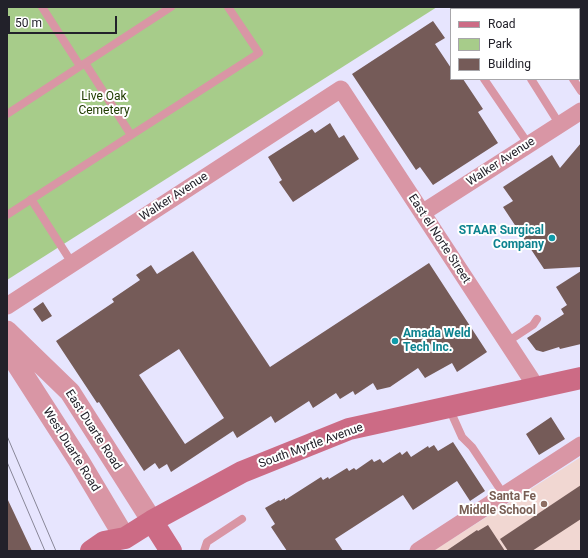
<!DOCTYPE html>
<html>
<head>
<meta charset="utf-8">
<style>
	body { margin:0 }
	#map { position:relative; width:588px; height:558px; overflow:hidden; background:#e7e5fe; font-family:Roboto,sans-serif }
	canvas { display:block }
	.frame { position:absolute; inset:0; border:8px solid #22212a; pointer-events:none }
	.legend { position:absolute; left:450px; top:8px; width:130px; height:72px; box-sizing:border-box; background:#fff; border:1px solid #a7a6aa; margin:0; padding:5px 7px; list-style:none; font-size:12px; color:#22212a }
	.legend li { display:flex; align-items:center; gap:8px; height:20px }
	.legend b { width:20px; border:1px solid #a7a6aa }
	.scale { position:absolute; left:8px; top:16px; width:109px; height:18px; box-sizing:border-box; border:2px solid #22212a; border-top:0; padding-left:5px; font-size:12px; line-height:14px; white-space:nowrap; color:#22212a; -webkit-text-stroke:3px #fff; paint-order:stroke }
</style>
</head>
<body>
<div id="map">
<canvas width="588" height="558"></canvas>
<div class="frame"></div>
<ul class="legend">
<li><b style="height:5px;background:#cc6b85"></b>Road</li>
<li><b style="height:11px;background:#a7cc8a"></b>Park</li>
<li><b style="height:11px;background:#755b58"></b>Building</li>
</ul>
<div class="scale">50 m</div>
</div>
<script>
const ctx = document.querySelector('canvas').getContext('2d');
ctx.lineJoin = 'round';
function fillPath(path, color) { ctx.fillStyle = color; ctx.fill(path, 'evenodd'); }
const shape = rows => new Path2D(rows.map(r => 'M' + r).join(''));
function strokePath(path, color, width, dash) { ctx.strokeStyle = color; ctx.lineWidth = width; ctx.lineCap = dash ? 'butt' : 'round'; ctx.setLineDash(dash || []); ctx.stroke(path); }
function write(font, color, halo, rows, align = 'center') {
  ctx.font = font + ' Roboto,sans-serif'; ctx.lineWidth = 4; ctx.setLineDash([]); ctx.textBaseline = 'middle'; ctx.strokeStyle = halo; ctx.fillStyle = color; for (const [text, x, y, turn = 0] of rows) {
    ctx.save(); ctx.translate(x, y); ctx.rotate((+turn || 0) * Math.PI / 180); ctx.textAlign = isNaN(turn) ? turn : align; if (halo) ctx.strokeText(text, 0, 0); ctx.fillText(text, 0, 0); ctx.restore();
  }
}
fillPath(shape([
	[581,457,581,551,433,551]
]), '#f1d7d2');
fillPath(shape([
	[7,7,437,7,7,280]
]), '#a7cc8a');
fillPath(shape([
	[433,21,445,38,435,44,451,68,451,79,463,79,483,109,478,112,498,143,433,185,420,167,416,170,352,74],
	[330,123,339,138,344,135,359,159,293,202,279,182,282,180,268,157,312,129,315,133],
	[581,143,581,267,544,269,503,207,513,201,503,187,552,155,560,168],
	[193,251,270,367,429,263,487,352,457,372,452,363,425,378,418,368,390,387,377,390,373,383,355,395,353,391,340,399,336,393,313,408,309,401,275,423,271,416,237,438,233,431,171,472,167,464,159,469,155,463,144,471,99,402,97,403,56,341,114,302,112,299,140,280,136,275,151,265,157,274],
	[179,349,224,418,185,444,139,375],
	[581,271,581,344,560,349,559,347,543,352,536,350,527,338,564,314,561,309,567,305,556,287],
	[43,302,52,316,42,322,33,309],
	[551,417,565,439,539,455,526,434],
	[453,442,485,491,470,501,457,481,413,510,403,495,335,539,343,551,287,551,271,527,275,524,265,508,279,500,280,501,285,498,285,500,321,477,323,480,328,477,329,479,347,468,349,471,354,468,356,470,372,459,374,462,380,459,383,463,400,452,402,455,407,451,411,457,428,446,429,448,434,445,438,451],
	[581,485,581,519,532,551,508,551,500,539],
	[7,498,32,551,7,551],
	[488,525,505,551,446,551,477,530,478,531]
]), '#755b58');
strokePath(shape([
	[42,7,80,66],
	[528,7,530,9],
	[85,63,131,135],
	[484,79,529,145],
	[531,79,560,125],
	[573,79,581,91],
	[7,114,171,7],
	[31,199,72,263],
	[7,215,259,53,228,7],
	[507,342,533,325,537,319],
	[449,408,462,437,472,447,504,495],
	[204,551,207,542,242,519]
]), '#d996a5', 8);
strokePath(shape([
	[422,213,581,111],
	[7,306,341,89,537,388],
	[418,551,581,445]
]), '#d996a5', 17);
strokePath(shape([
	[7,331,70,392,152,521],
	[7,349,79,461,125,538]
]), '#d996a5', 21);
strokePath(shape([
	[152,521,171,551],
	[91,551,104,542,125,538,152,521,242,472,349,429,581,378]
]), '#cc6b85', 22);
strokePath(shape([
	[7,436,56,551],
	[7,462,45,551]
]), '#888697', 1);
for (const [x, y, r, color] of [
	[552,238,4,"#0f9aa8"],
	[395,341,4,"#0f9aa8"],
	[544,504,4,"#8d6e63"]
]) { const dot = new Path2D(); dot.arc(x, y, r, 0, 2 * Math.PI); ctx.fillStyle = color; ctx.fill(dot); strokePath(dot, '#fff', 1.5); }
write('12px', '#203c00', '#fff', [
	["Live Oak",104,97],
	["Cemetery",104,111]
]);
write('12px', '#22212a', '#fff', [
	["Walker Avenue",501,162,-33],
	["Walker Avenue",174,197,-33],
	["East el Norte Street",439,239,57],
	["East Duarte Road",93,430,57],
	["South Myrtle Avenue",311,446,-20],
	["West Duarte Road",71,450,58]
]);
write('bold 12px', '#0d838f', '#fff', [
	["STAAR Surgical",544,231],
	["Company",544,245],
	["Amada Weld",403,334,"left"],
	["Tech Inc.",403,348,"left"]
], 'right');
write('bold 12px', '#785e54', '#fff', [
	["Santa Fe",536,497],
	["Middle School",536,511]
], 'right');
</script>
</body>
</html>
